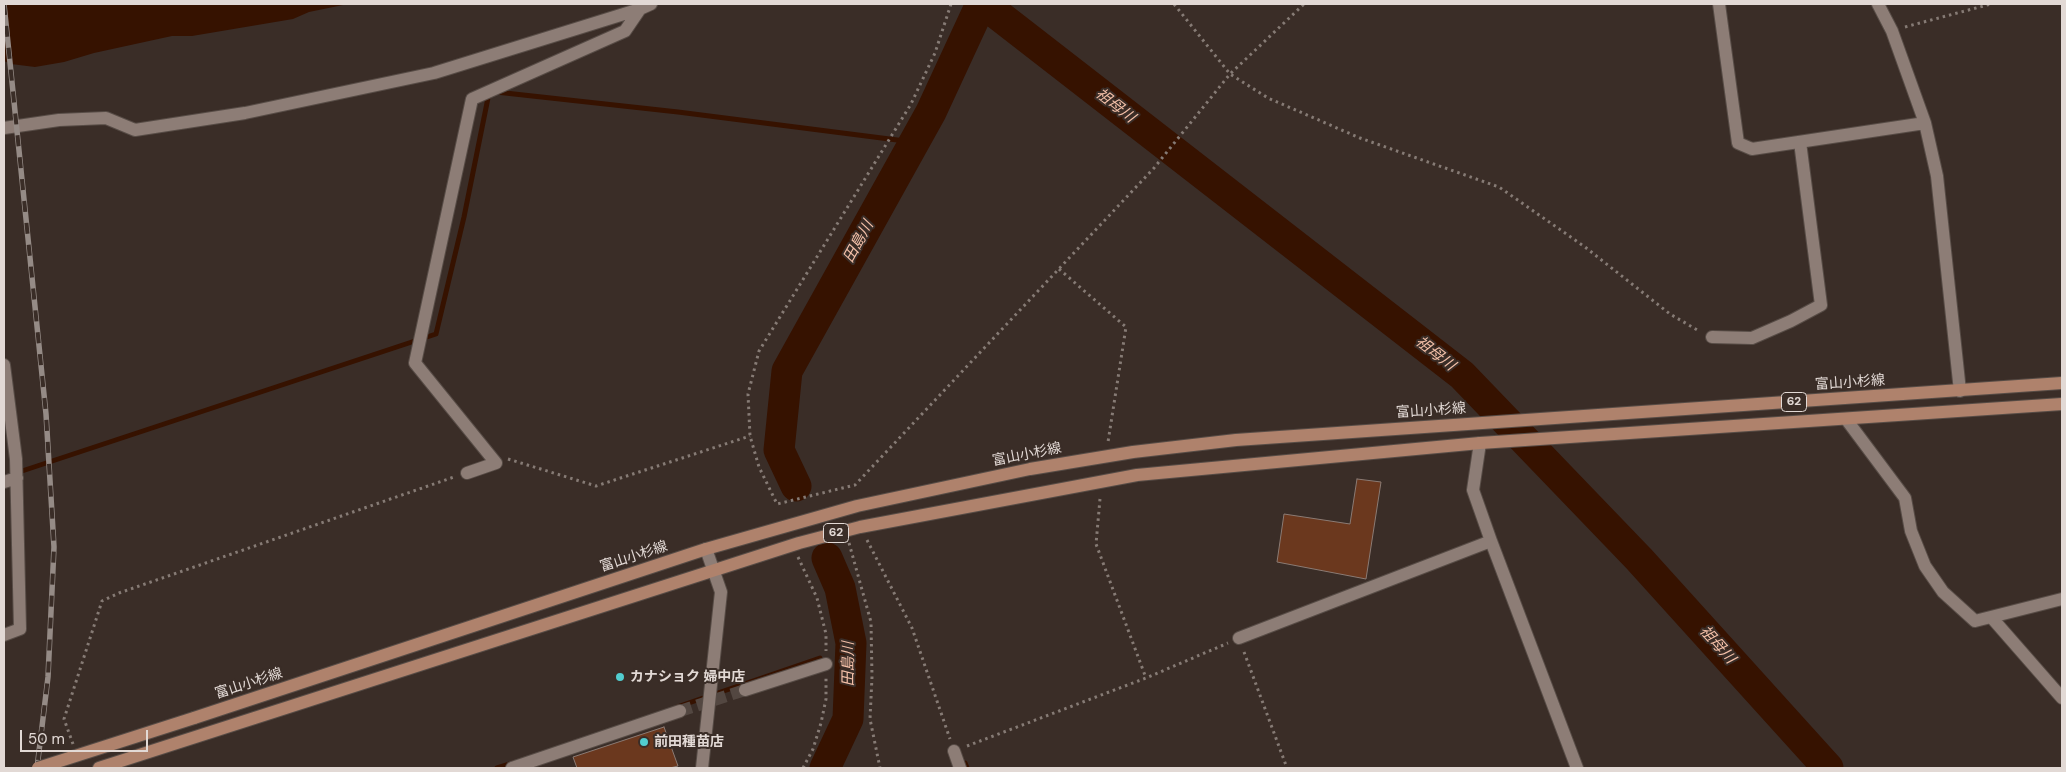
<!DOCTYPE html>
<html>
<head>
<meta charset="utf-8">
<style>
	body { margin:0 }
	#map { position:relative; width:2066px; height:772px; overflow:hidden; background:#3a2d27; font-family:"DM Sans",sans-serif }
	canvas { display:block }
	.frame { position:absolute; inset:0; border:5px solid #e2d9d5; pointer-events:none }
	.scale { position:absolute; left:20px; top:730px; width:128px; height:22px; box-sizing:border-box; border:2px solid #e2d9d5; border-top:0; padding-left:6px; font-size:15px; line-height:18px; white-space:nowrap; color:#e2d9d5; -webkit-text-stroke:4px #3a2d27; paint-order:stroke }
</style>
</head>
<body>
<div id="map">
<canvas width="2066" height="772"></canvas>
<div class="frame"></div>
<div class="scale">50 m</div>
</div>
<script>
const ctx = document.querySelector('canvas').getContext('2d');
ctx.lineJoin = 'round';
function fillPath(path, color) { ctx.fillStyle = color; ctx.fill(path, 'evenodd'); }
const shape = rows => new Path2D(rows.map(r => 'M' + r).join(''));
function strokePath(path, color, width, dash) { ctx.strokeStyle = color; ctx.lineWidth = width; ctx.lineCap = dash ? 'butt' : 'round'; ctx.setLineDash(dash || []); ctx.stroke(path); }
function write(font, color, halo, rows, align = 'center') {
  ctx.font = font + ' "DM Sans","Noto Sans JP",sans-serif'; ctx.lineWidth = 4; ctx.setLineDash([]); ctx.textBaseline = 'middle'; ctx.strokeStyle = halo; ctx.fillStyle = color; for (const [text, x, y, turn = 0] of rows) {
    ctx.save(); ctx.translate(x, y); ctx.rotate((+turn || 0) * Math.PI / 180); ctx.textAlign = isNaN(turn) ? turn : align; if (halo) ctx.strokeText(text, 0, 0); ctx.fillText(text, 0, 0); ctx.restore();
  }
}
fillPath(shape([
	[4,4,348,4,309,12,293,19,192,36,172,36,94,53,64,62,35,67,11,64,4,61]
]), '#361200');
strokePath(shape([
	[496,92,678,112,913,142],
	[16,473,436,334,464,217,489,93],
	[677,707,820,658],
	[965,763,967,768],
	[497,768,513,763]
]), '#361200', 5);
strokePath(shape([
	[984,4,1462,375,1639,559,1828,768],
	[796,486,779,450,787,371,931,112,981,4],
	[825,768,848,719,851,643,840,588,827,558]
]), '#361200', 31);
const building = shape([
	[1357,479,1381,482,1366,579,1277,562,1284,514,1350,524,1357,479],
	[664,727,678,766,670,768,577,768,573,757,664,727]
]);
fillPath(building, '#6b381e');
strokePath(building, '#8b7b74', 1);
strokePath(shape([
	[680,711,745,690]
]), '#534741', 12, [12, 6]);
const minor = shape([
	[1719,4,1738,143,1752,149,1925,123],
	[1878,4,1892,31,1925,123,1937,176,1960,391],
	[4,128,59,120,106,118,135,130,245,113,434,73,640,9,651,4],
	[1712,337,1752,338,1791,321,1821,305,1800,142],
	[4,365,16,459,20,629,4,635],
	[1846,419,1905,498,1911,531,1925,566,1943,592,1975,621,2062,599],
	[467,473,496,463,415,363,472,99,625,31,640,9],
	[4,482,17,478],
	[1491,541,1577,768],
	[1992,618,2062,698],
	[1239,638,1491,541,1473,490,1480,443],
	[745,690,826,664],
	[954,751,960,768],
	[512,768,680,711]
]);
const tertiary = shape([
	[702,768,721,592,706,549]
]);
const primary = shape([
	[194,718,706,549,857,506,1030,469,1133,452,1236,440,2062,383],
	[99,768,799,543,860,527,1137,475,1480,443,2062,404]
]);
strokePath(minor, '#574c46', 14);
strokePath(tertiary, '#574c46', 14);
strokePath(primary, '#574c46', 14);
strokePath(shape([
	[951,4,935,53,911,104,759,351,748,394,750,436,759,467,777,504,855,485,1154,168,1230,74,1304,4],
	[1174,4,1230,74,1268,98,1360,138,1499,187,1585,247,1670,314,1699,331],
	[1905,27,1991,4],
	[1059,269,1126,327,1108,442],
	[508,459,596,486,750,436],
	[1100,499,1096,544,1146,678],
	[867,540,912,628,950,739],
	[849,543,871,622,872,677,870,719,880,768],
	[798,557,817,598,826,634,826,651],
	[1244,652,1287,768],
	[73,744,64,719,102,601,119,593,454,477],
	[967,746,1146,678,1228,643],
	[803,768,813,749,821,723,826,699,826,677]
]), '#867b75', 3, [2.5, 4]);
strokePath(minor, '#8d7d76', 12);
strokePath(tertiary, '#8d7d76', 12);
strokePath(primary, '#af826c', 12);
const rail = shape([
	[4,4,46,414,54,547,48,677,37,768]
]);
strokePath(rail, '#958b86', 5.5);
strokePath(rail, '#3a2d27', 4, [11]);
const primaryBridge = shape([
	[38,768,194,718]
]);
strokePath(primaryBridge, '#574c46', 14, []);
strokePath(primaryBridge, '#af826c', 12);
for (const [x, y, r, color] of [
	[620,677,5,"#52cdcf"],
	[644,742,5,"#52cdcf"]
]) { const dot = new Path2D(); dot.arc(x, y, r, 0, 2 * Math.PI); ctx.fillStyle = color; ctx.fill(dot); strokePath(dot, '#3a2d27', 2); }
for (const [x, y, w] of [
	[1794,402,25],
	[836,533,25]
]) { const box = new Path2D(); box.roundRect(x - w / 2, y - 9.5, w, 19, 4); ctx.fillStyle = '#3a2d27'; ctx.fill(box); strokePath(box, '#e2d9d5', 1); }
write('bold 12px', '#e2d9d5', null, [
	["62",1794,402],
	["62",836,533]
]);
write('14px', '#e2d9d5', '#3a2d27', [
	["富山小杉線",1850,383,-4],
	["富山小杉線",1431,411,-4],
	["富山小杉線",1027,455,-11],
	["富山小杉線",634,557,-18],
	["富山小杉線",249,684,-18]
]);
write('bold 14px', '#e2d9d5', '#3a2d27', [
	["カナショク 婦中店",630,677],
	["前田種苗店",654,742]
], 'left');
write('italic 15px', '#f5c1a9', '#3a2d27', [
	["祖母川",1115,106,38],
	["田島川",859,242,-61],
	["祖母川",1435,354,38],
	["祖母川",1717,645,48],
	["田島川",849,664,-90]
]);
</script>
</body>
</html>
